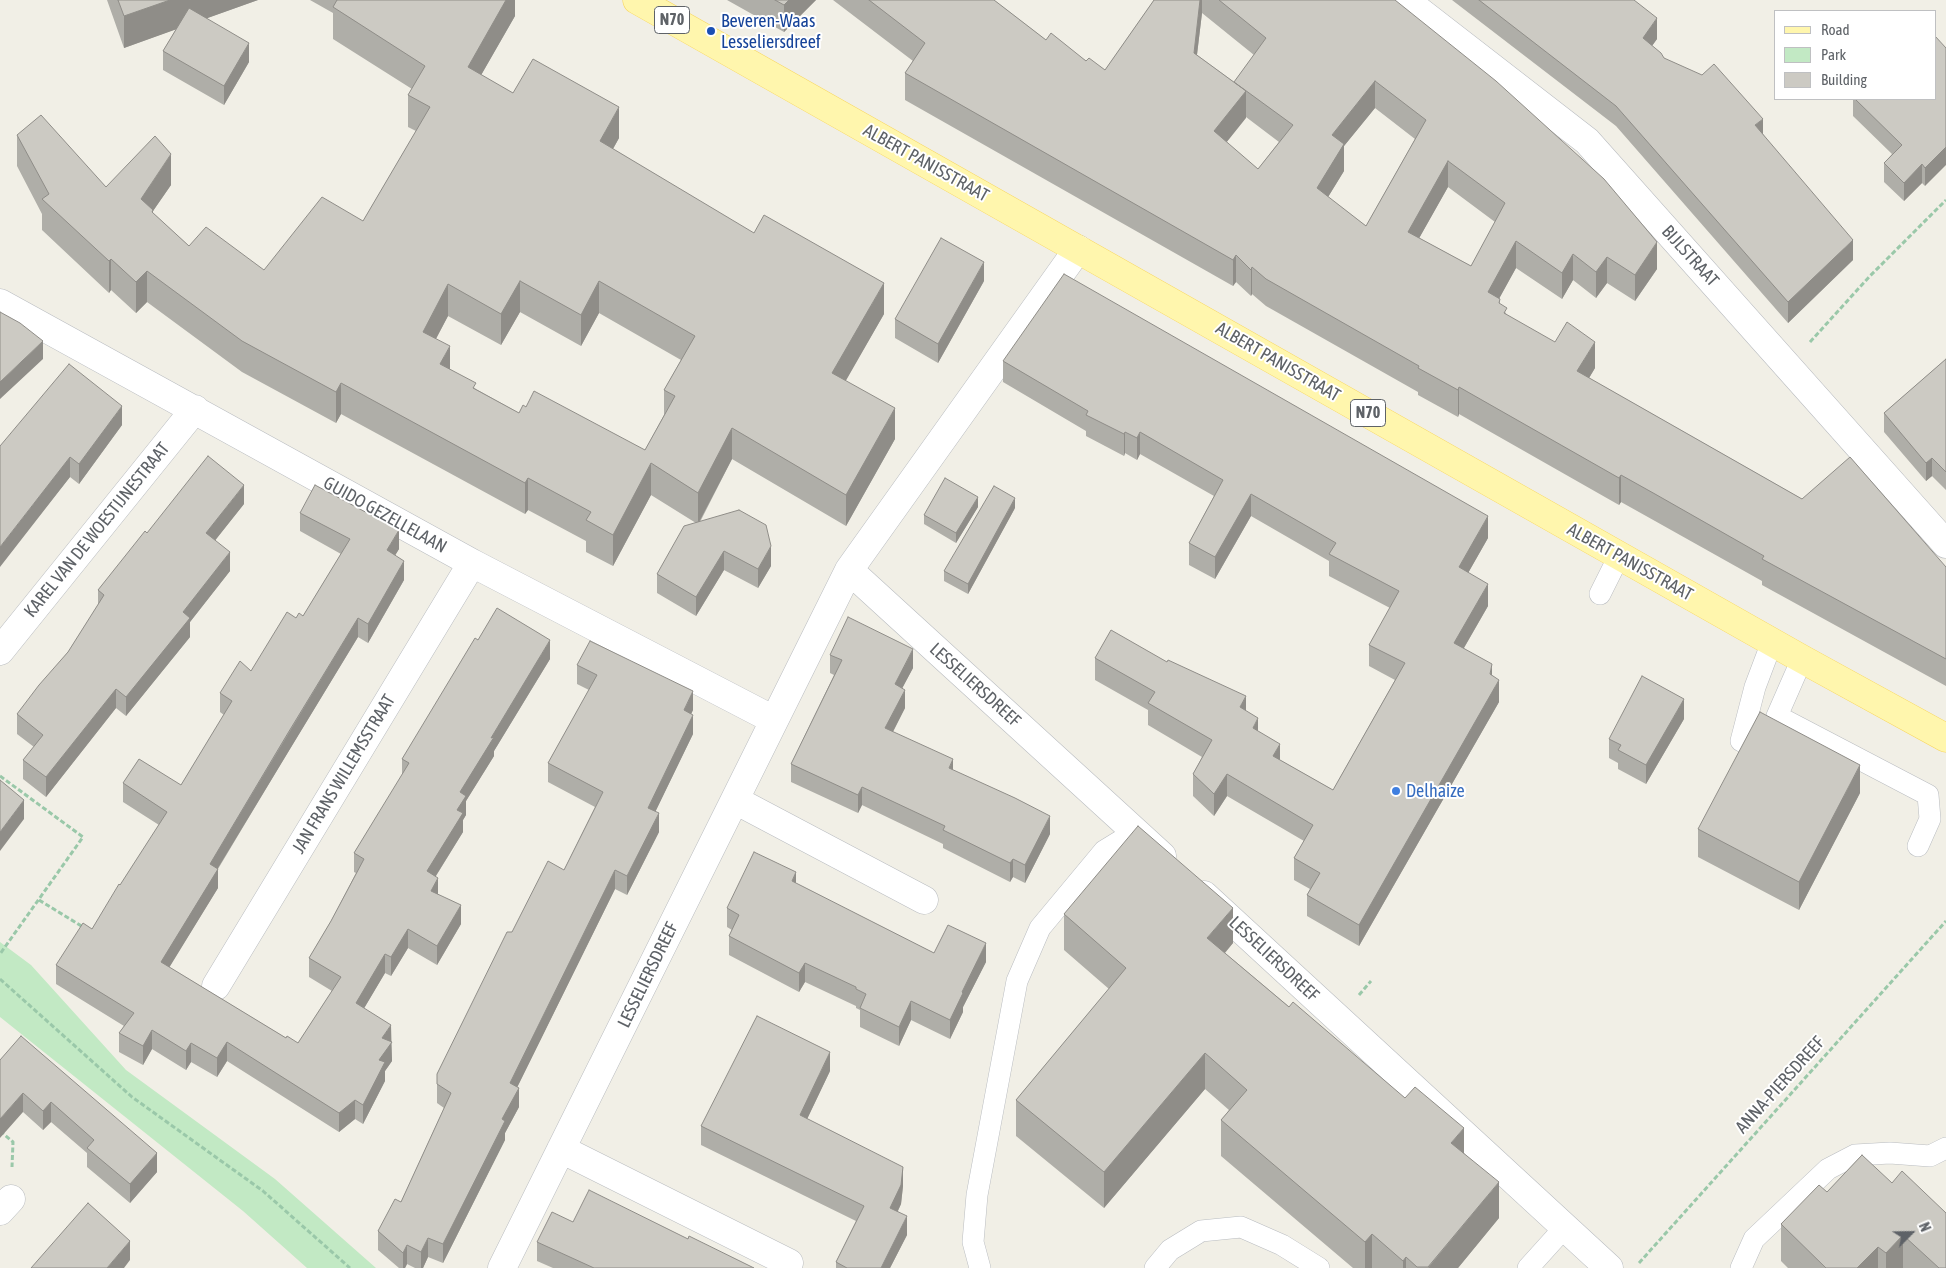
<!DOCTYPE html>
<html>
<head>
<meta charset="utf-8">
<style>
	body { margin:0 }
	#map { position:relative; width:1946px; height:1268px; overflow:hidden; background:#f1efe6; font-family:"Asap Condensed",sans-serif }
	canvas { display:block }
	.legend { position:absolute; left:1774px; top:10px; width:162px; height:90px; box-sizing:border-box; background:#fff; border:1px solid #bfc0c2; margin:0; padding:6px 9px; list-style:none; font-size:15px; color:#5e6267 }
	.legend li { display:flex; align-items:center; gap:10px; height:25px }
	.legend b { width:25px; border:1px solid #bfc0c2 }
	.north { position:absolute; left:1886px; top:1208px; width:50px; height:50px; -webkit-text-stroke:4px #fff; paint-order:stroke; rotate:67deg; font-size:14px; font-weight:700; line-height:20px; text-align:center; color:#5e6267 }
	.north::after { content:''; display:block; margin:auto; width:18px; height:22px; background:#5e6267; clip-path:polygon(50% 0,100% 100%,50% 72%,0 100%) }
</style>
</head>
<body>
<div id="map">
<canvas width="1946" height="1268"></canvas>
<ul class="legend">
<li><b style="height:6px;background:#fff6ad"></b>Road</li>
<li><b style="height:14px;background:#c2e9c4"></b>Park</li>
<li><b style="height:14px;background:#cccac3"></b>Building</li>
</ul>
<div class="north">N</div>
</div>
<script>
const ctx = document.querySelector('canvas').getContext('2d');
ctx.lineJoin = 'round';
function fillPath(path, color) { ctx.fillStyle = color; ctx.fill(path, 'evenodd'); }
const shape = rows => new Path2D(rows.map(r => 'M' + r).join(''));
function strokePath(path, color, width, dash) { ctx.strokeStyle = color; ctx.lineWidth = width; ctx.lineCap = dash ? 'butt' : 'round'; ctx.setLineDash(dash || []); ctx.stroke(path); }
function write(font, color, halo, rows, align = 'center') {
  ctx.font = font + ' "Asap Condensed",sans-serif'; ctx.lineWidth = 4; ctx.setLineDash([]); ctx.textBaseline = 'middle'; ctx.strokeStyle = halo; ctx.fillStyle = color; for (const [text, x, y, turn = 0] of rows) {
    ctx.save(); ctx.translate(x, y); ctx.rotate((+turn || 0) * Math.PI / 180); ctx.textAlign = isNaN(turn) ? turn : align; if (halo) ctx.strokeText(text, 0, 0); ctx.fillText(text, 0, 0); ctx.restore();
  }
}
fillPath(shape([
	[0,942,31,965,126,1070,275,1179,376,1268,307,1268,243,1211,0,1017]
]), '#c2e9c4');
const service = shape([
	[1600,594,1619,556],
	[1802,659,1777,716,1928,795,1930,819,1918,846],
	[1741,741,1755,687,1772,642],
	[980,1268,973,1242,977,1195,1017,981,1040,928,1104,851,1135,832],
	[1155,1268,1170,1250,1201,1231,1241,1227,1282,1245,1319,1268],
	[1528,1268,1565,1227],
	[1741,1268,1754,1239,1828,1169,1855,1155,1890,1153,1930,1156,1946,1148]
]);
const minor = shape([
	[0,303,472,563,774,720],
	[849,570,1162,856],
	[0,651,195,409],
	[735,800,924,900],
	[1204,895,1609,1268],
	[216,986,472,563],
	[561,1149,789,1263],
	[0,1211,11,1199],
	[502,1268,849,570,1078,249]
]);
const tertiary = shape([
	[1405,0,1587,141,1946,544]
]);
const primary = shape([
	[637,0,1802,659,1946,738]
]);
strokePath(service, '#b9bcc0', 22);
strokePath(minor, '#b9bcc0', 29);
strokePath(tertiary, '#b9bcc0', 29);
strokePath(primary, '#f8d458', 29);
strokePath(shape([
	[1810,342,1869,277,1946,200],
	[0,776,83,837,0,954],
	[39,900,83,927],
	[0,979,132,1097,263,1191,350,1268],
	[1359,995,1371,981],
	[0,1131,13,1142,12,1167],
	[1639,1263,1946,921]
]), '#9ac8a9', 3, [5, 2.5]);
strokePath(service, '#fff', 21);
strokePath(minor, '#fff', 28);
strokePath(tertiary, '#fff', 28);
strokePath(primary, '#fff6ad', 28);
fillPath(shape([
	[107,0,258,0,207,18,249,62,224,105,163,70,163,51,176,29,124,48],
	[310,0,515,0,515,16,481,75,513,93,619,138,613,149,884,314,845,381,895,439,846,526,732,459,700,522,771,566,758,588,724,570,696,616,657,593,657,574,696,523,651,495,613,566,586,552,586,541,528,510,525,514,341,414,336,423,242,372,147,302,136,313,111,290,109,293,42,230,42,214,17,166,17,135,106,187,171,185,153,211,153,213,189,246,264,270,363,221,416,131,408,127,408,95,412,89,333,39,333,13],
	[520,312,581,346,599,313,681,360,664,390,664,415,645,450,519,413,476,389,450,369,436,339,448,316,501,345],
	[727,0,816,0,784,32],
	[833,0,994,0,1046,40,1105,70,1154,0,1395,0,1657,269,1635,301,1607,283,1596,298,1573,280,1562,299,1516,268,1499,298,1500,304,1507,315,1595,368,1589,378,1802,499,1946,567,1946,686,1762,585,1762,581,1655,521,1621,502,1619,505,1459,414,1458,417,1418,395,1418,392,1266,306,1252,294,1251,296,1236,282,1233,286,905,100,905,73,913,61],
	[1202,13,1254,55,1234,82,1197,55],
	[1375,108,1415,139,1366,226,1328,197,1344,171,1344,146],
	[1246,117,1279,142,1258,169,1226,142],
	[1448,187,1495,222,1471,266,1419,238],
	[1452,0,1634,0,1657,39,1652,46,1664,58,1763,134,1853,260,1788,323,1616,126],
	[1853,99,1935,99,1925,186,1922,183,1904,201,1884,182,1884,163,1892,154,1853,116],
	[984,281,938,363,895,338,895,319],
	[1946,359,1946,490,1932,476,1926,481,1884,432,1884,413],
	[1003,361,1488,538,1468,573,1488,606,1464,648,1492,676,1499,702,1359,946,1307,916,1307,895,1310,889,1294,880,1294,858,1304,841,1227,796,1214,816,1193,796,1193,774,1202,757,1148,725,1148,710,1095,680,1095,658,1246,711,1258,732,1280,760,1333,790,1395,680,1369,666,1369,645,1390,608,1329,576,1329,561,1251,516,1215,579,1189,565,1189,543,1214,496,1140,454,1137,460,1125,453,1124,456,1086,436,1086,431,1003,382],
	[69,364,122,425,79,484,70,477,27,531],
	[244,504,215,540,230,571,190,622,190,637,126,716,116,708,46,797,23,779,23,760,34,747,17,734,17,714,68,652,98,605,98,590,147,533],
	[978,507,956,543,924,524,924,515],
	[1015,508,968,594,944,581,944,571],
	[300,513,399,549,395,555,404,580,368,643,358,637,288,752,218,869,218,888,169,967,286,1038,298,1043,332,991,309,977,309,958,331,921,356,873,354,872,354,853,402,776,402,759,478,640,550,659,494,751,494,756,466,801,466,815,463,820,463,832,436,876,438,894,461,924,437,965,408,948,391,976,385,973,364,1008,391,1042,392,1061,385,1071,385,1081,363,1124,355,1119,339,1132,227,1061,217,1077,191,1062,186,1070,152,1049,143,1065,119,1052,119,1033,124,1026,56,984,56,965,92,929,159,825,123,802,123,783,181,785,224,715,220,712,220,693,251,671,303,616,341,554,300,531],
	[830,655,913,668,902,688,905,708,893,732,953,770,1050,834,1025,883,1013,877,1010,882,943,848,943,844,862,805,858,813,791,782,791,764,834,675,830,673],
	[577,665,693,710,691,714,693,734,655,812,659,832,627,895,615,889,517,1087,519,1107,505,1133,505,1140,443,1263,428,1257,423,1268,415,1268,407,1264,405,1268,399,1268,378,1250,378,1231,401,1202,444,1108,437,1103,437,1074,512,932,564,870,595,807,548,782,548,763,589,690,577,684],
	[1684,719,1646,784,1618,769,1618,763,1609,758,1609,739],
	[1860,793,1799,910,1698,857,1698,829],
	[796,884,934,953,986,962,963,1007,963,1012,950,1039,911,1020,899,1046,860,1027,860,1010,856,1008,856,1006,805,982,799,992,729,955,729,936,732,930,727,927,727,908],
	[1064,914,1233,943,1225,953,1464,1153,1499,1218,1458,1268,1353,1268,1221,1156,1221,1120,1229,1110,1205,1089,1104,1208,1016,1136,1016,1100,1109,989,1064,950],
	[0,1060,157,1172,130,1203,87,1167,87,1153,51,1122,43,1130,23,1112],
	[830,1071,807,1119,903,1186,901,1204,898,1211,907,1235,890,1268,836,1268,836,1262,856,1221,701,1145,701,1126],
	[1862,1155,1946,1268,1788,1268,1781,1261,1781,1224,1827,1192],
	[573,1222,688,1239,754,1268,553,1268,537,1261,537,1242]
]), '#afaea8');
fillPath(shape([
	[170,0,258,0,124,48,124,16],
	[506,0,515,0,515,16,468,98,468,67],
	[789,0,816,0,784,32,784,5],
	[1200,0,1202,0,1202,13,1194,79,1194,53],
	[1657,18,1657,39,1643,58,1643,38],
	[249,43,249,62,224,105,224,86],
	[1375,81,1375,108,1344,146,1344,171,1317,215,1317,188,1332,135],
	[1246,91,1246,118,1214,158,1214,131],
	[619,107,619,138,600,172,600,141],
	[1763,119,1763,139,1755,125],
	[1946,147,1946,165,1925,186,1925,168],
	[171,154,171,185,153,211,153,242,141,199],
	[1448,161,1448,187,1408,258,1408,232],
	[1922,164,1922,183,1904,201,1904,183],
	[1853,240,1853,260,1788,323,1788,302],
	[1516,241,1516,268,1488,319,1488,292],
	[1657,242,1657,269,1635,301,1635,275],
	[1573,254,1573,280,1562,299,1562,273],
	[1236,255,1236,282,1233,286,1233,260],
	[1607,257,1607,283,1596,298,1596,272],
	[111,259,111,290,109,293,109,261],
	[984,262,984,281,938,363,938,344],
	[1252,267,1252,294,1251,296,1251,270],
	[147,271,147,302,136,313,136,282],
	[520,281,520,312,501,345,501,314],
	[599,281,599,313,581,346,581,315],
	[884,283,884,314,832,405,832,373],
	[448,284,448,316,423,363,423,332],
	[43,341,43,359,0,399,0,382],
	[1595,342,1595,368,1577,398,1577,371],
	[450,346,450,377,440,364],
	[341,383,341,414,336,423,336,392],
	[1459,387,1459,414,1458,417,1458,390],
	[122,406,122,425,79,484,79,464],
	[895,408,895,439,846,526,846,495],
	[732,428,732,459,698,524,698,493],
	[1125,432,1125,453,1124,456,1124,434],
	[1140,432,1140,454,1137,460,1137,438],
	[70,457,70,477,0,567,0,547],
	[1932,458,1932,476,1926,481,1926,463],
	[651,463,651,495,613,566,613,535],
	[1621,475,1621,502,1619,505,1619,478],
	[528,478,528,510,525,514,525,483],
	[244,485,244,504,206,552,206,533],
	[1251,494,1251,516,1215,579,1215,557],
	[978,497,978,507,956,543,956,533],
	[1015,498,1015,508,968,594,968,584],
	[1488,516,1488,538,1459,589,1459,567],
	[399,530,399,549,387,569,387,550],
	[771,546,771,566,758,588,758,569],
	[724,551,724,570,696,616,696,597],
	[230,552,230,571,190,622,190,637,126,716,126,697,183,612],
	[404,561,404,580,368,643,368,624],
	[1488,584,1488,606,1454,665,1454,643],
	[358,618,358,637,210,881,218,869,218,888,161,981,161,962,210,864],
	[550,640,550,659,494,751,494,756,466,801,466,815,463,820,463,832,427,890,427,871,457,810,460,792,491,738],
	[913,649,913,668,895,702,895,684],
	[1492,664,1492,686,1490,674],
	[1499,680,1499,702,1359,946,1359,925],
	[116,689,116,708,46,797,46,777],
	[905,690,905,708,885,747,885,728],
	[693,691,693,710,684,729,684,710],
	[1246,696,1246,718,1240,707],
	[1684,699,1684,719,1646,784,1646,765],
	[693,715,693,734,648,827,648,808],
	[1258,718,1258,740,1253,728],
	[1280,744,1280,766,1273,756],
	[953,759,953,777,949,768],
	[1860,765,1860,793,1799,910,1799,882],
	[1227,774,1227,796,1214,816,1214,794],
	[862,787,862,805,858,813,858,795],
	[24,800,24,819,0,851,0,832],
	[659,813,659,832,627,895,627,876],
	[1050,816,1050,834,1025,883,1025,865],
	[1013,859,1013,877,1010,882,1010,863],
	[615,870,615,889,510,1102,510,1083],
	[796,872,796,891,792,881],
	[438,878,438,897,431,891],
	[461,905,461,924,437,965,437,946],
	[1233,908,1233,943,1207,974,1207,938],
	[408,929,408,948,391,976,391,957],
	[986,943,986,962,963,1007,963,1012,950,1039,950,1020,962,992],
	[385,954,385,973,356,1022,356,1003],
	[805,963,805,982,799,992,799,973],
	[911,1001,911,1020,899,1046,899,1027],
	[391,1025,392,1061,385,1071,385,1081,363,1124,363,1105,379,1060,382,1038],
	[152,1030,152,1049,143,1065,143,1046],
	[227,1042,227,1061,217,1077,217,1058],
	[191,1043,191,1062,186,1070,186,1051],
	[830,1052,830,1071,800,1134,800,1115],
	[1205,1053,1205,1089,1104,1208,1104,1172],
	[519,1088,519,1107,505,1133,505,1140,443,1263,443,1244,502,1119],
	[23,1093,23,1112,0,1138,0,1119],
	[355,1100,355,1119,339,1132,339,1113],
	[51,1102,51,1122,43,1130,43,1111],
	[1464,1128,1464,1164,1451,1143],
	[157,1153,157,1172,130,1203,130,1184],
	[903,1167,903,1186,901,1204,890,1227,890,1208],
	[1499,1182,1499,1218,1458,1268,1428,1268],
	[907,1216,907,1235,890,1268,881,1268],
	[1372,1234,1372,1268,1365,1268,1365,1242],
	[1903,1235,1903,1268,1886,1268,1886,1253],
	[428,1238,428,1257,423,1268,421,1268,421,1252],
	[130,1241,130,1260,124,1268,107,1268],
	[407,1245,407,1264,405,1268,403,1268,403,1253],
	[1878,1247,1878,1268,1857,1268],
	[1406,1257,1406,1268,1403,1268,1403,1261]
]), '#8f8d88');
const building = shape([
	[118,0,170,0,124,16,118,0],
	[337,0,506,0,468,67,513,93,533,59,619,107,600,141,754,233,764,215,884,283,832,373,895,408,846,495,732,428,698,493,651,463,613,535,586,520,591,512,528,478,525,483,341,383,336,392,242,341,147,271,136,282,111,259,109,261,42,199,49,194,17,135,41,115,106,187,155,136,171,154,141,199,153,210,152,212,189,246,206,227,264,270,322,197,363,221,430,107,408,95,425,66,333,7,337,0],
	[520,281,581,315,599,281,695,336,664,390,675,396,645,450,534,391,526,407,523,405,519,413,473,388,476,383,440,364,450,346,423,332,448,284,501,314,520,281],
	[775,0,789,0,784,5,775,0],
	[869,0,994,0,1046,40,1051,33,1086,61,1089,58,1105,70,1154,0,1200,0,1194,53,1246,91,1214,131,1258,169,1293,125,1234,82,1266,38,1219,0,1395,0,1496,81,1604,179,1657,242,1635,275,1607,257,1596,272,1573,254,1562,273,1516,241,1488,292,1500,299,1499,303,1507,308,1504,313,1555,342,1567,322,1595,342,1577,371,1802,499,1850,457,1946,567,1946,659,1762,559,1764,556,1655,494,1621,475,1619,478,1459,387,1458,390,1418,368,1419,366,1266,279,1252,267,1251,270,1236,255,1233,260,905,73,925,43,869,0],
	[1375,81,1426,120,1366,226,1317,188,1344,144,1332,135,1375,81],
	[1448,161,1505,203,1471,266,1408,232,1448,161],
	[1479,0,1634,0,1657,18,1643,38,1661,53,1664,58,1702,75,1714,64,1763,119,1755,125,1853,240,1788,302,1616,106,1479,0],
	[189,8,249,43,224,86,163,51,189,8],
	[1935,36,1946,48,1946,147,1925,168,1922,164,1904,183,1884,163,1902,145,1855,99,1935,99,1935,36],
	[941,238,984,262,938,344,895,319,941,238],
	[1064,274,1488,516,1459,567,1488,584,1454,643,1492,664,1490,674,1499,680,1359,925,1307,895,1320,873,1294,858,1313,825,1227,774,1214,794,1193,774,1212,740,1148,703,1155,692,1095,658,1111,630,1167,662,1168,660,1246,696,1240,707,1258,718,1253,728,1280,744,1273,756,1333,790,1405,663,1369,645,1399,591,1329,554,1336,543,1251,494,1215,557,1189,543,1223,480,1140,432,1137,438,1125,432,1124,434,1086,415,1088,411,1003,361,1064,274],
	[0,312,20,323,43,341,0,382,0,312],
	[1946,359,1946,472,1932,458,1926,463,1884,413,1946,359],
	[69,364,122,406,79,464,70,457,0,547,0,446,69,364],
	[208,456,244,485,206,533,230,552,183,612,190,618,126,697,116,689,46,777,23,760,43,735,17,714,39,685,68,652,104,595,98,590,145,531,147,533,208,456],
	[945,478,978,497,956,533,924,515,945,478],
	[315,485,399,530,387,550,404,561,368,624,358,618,288,733,210,864,218,869,161,962,286,1038,287,1036,298,1043,341,977,309,958,331,921,364,859,354,853,409,763,402,759,475,638,478,640,497,608,550,640,491,738,494,737,460,792,466,796,457,810,463,813,427,871,438,878,431,891,461,905,437,946,408,929,391,957,385,954,356,1003,391,1025,382,1038,392,1042,379,1060,385,1062,363,1105,355,1100,339,1113,227,1042,217,1058,191,1043,186,1051,152,1030,143,1046,119,1033,134,1013,56,965,83,923,92,929,119,884,120,885,167,812,123,783,139,759,181,785,232,701,220,693,240,661,251,671,287,612,296,618,299,613,303,616,350,539,300,513,315,485],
	[994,486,1015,498,968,584,944,571,994,486],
	[739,510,766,525,771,546,758,569,724,551,696,597,657,574,684,526,739,510],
	[848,617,913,649,895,684,905,690,885,728,953,759,949,768,1015,798,1050,816,1025,865,1013,859,1010,863,943,830,945,826,862,787,858,795,791,764,842,660,830,655,848,617],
	[590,641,693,691,684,710,693,715,648,808,659,813,627,876,615,870,510,1083,519,1088,502,1119,505,1121,443,1244,428,1238,421,1252,407,1245,403,1253,378,1231,395,1199,401,1202,451,1093,437,1084,437,1074,507,932,512,932,548,861,564,870,603,792,548,763,597,675,577,665,590,641],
	[1642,676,1684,699,1646,765,1618,750,1621,745,1609,739,1642,676],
	[1760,712,1860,765,1799,882,1698,829,1760,712],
	[0,780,24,800,0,832,0,780],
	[1138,826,1233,908,1207,938,1289,1007,1293,1002,1405,1098,1415,1087,1464,1128,1451,1143,1499,1182,1428,1267,1417,1267,1406,1257,1403,1261,1372,1234,1365,1242,1221,1120,1247,1090,1205,1053,1104,1172,1016,1100,1126,968,1064,914,1138,826],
	[754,852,796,872,792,881,934,953,948,925,986,943,962,992,963,993,950,1020,911,1001,899,1027,860,1008,866,994,856,989,856,987,805,963,799,973,729,936,739,915,727,908,754,852],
	[757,1016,830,1052,800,1115,903,1167,901,1185,890,1208,907,1216,881,1268,847,1268,836,1262,864,1206,701,1126,757,1016],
	[21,1036,157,1153,130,1184,87,1148,94,1140,51,1102,43,1111,23,1093,0,1119,0,1060,21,1036],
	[1862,1155,1892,1183,1902,1171,1946,1213,1946,1268,1939,1268,1903,1235,1886,1253,1878,1247,1857,1268,1826,1268,1781,1224,1819,1185,1827,1192,1862,1155],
	[589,1190,688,1239,689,1236,754,1268,594,1268,537,1242,552,1212,573,1222,589,1190],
	[88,1203,130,1241,107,1268,31,1268,88,1203]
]);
fillPath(building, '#cccac3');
strokePath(building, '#8f8d88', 1);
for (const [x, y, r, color] of [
	[711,31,5,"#1a4fb4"],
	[1396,791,5,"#3f7fe0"]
]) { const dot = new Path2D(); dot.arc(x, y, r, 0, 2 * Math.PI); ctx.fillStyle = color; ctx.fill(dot); strokePath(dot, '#fff', 2); }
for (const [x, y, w] of [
	[672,20,35],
	[1368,413,35]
]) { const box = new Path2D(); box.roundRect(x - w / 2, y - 13.5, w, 27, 4); ctx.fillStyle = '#fff'; ctx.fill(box); strokePath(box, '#5e6267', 1); }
write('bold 16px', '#5e6267', null, [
	["N70",672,20],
	["N70",1368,413]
]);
write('18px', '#164399', '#fff', [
	["Beveren-Waas",721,21],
	["Lesseliersdreef",721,42]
], 'left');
write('18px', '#5e6267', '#fff', [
	["ALBERT PANISSTRAAT",926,163,29],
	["BIJLSTRAAT",1690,256,48],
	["ALBERT PANISSTRAAT",1278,362,30],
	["GUIDO GEZELLELAAN",385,515,29],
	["KAREL VAN DE WOESTIJNESTRAAT",97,530,-51],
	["ALBERT PANISSTRAAT",1630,562,29],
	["LESSELIERSDREEF",975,685,42],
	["JAN FRANS WILLEMSSTRAAT",344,774,-59],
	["LESSELIERSDREEF",1274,959,43],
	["LESSELIERSDREEF",648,975,-64],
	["ANNA-PIERSDREEF",1780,1085,-48]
]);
write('18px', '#366cbe', '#fff', [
	["Delhaize",1406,791]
], 'left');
</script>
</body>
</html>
